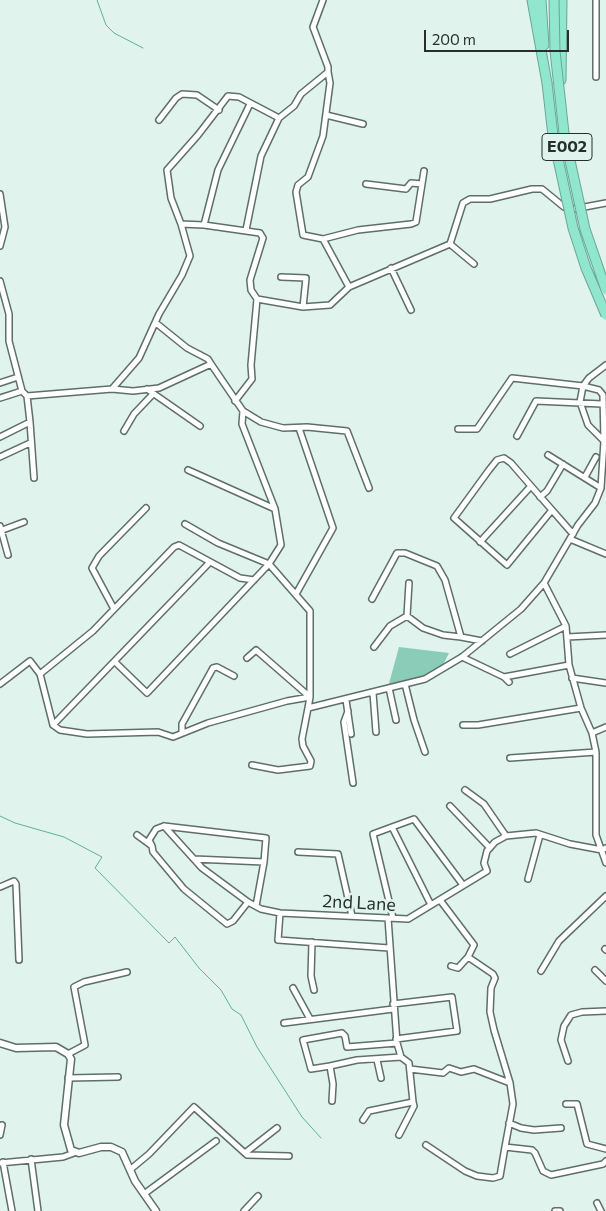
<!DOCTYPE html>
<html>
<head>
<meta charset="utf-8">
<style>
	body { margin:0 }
	#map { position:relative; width:606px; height:1211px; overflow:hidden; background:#e0f3ed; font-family:Commissioner,sans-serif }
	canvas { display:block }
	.scale { position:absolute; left:424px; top:30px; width:145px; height:22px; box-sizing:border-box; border:2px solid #272e2c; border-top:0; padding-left:6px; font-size:15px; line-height:18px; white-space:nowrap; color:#272e2c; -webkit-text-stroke:4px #e0f3ed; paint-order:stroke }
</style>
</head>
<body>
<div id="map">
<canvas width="606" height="1211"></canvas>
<div class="scale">200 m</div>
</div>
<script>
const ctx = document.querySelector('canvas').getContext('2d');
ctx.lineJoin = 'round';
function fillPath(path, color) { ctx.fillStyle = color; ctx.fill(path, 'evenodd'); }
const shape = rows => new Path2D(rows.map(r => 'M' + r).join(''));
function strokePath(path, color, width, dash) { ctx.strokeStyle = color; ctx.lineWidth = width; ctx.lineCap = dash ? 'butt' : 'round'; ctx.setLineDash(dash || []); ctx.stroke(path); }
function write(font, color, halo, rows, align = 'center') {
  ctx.font = font + ' Commissioner,sans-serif'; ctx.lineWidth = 5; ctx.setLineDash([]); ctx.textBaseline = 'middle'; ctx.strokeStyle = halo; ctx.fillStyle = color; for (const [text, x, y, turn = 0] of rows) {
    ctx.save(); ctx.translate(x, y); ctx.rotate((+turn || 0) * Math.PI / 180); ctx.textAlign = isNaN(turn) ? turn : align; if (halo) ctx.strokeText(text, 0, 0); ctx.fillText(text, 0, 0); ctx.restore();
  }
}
fillPath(shape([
	[399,647,449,653,441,669,424,677,388,687]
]), '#8bccb8');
strokePath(shape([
	[97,0,106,25,114,33,143,48],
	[0,816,15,823,64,837,102,857,95,868,169,943,175,937,199,968,221,990,232,1009,241,1015,257,1047,302,1117,321,1138]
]), '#5eb099', 1);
const minor = shape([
	[596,0,596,77],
	[250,104,218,170,204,225,181,224,171,198,167,170,198,135,228,96,239,97,279,118],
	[326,115,363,124],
	[159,120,176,98,182,94,197,95,219,110],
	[366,184,406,189,411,183,422,184],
	[0,194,5,227,0,246],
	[204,225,260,233,263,238,250,280,251,290,257,299],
	[246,230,261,156,279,118,294,106,301,94,328,72,328,67,313,27,323,0],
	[323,239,358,230,411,224,416,222,424,171],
	[450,244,474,264],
	[391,268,411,310],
	[281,277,306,278,303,307],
	[0,281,9,314,9,341,22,391,27,396,30,422,0,437],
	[349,287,450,244,463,203,470,199,490,199,532,189,542,189,564,207,574,209,606,203],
	[156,323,187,348,208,359,211,364],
	[0,383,18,377],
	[112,389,133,391,159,388,211,364,243,411,261,422,283,428,307,427,347,431,369,488],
	[147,389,200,426],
	[27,396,112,389,139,358,159,314,182,275,190,256,181,224],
	[0,398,22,391],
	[235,401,252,379,251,365,257,299,303,307,330,305,349,287,323,239,303,235,296,192,298,185,308,177,323,136,330,83,328,72],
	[30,422,34,478],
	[124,431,134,414,153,394],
	[517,436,536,401,602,404],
	[604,441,588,425,580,402,583,386,589,378,606,365],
	[548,455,601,488],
	[0,457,30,443],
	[188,470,275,509],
	[585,477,596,457],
	[540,497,547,491,563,464],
	[552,510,507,565,454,518,489,470,497,460,504,458,511,463,531,486,573,534],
	[185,524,218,543,269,564,310,611,310,697,256,650,247,658],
	[0,526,8,555],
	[0,531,24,522],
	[570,539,606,554],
	[480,542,531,486],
	[409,583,407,616,423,628,443,635,461,637],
	[544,583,566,626,569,665,581,708,592,733,596,752,596,835,606,863],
	[296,594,333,528,299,428],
	[372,599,397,553,405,553,437,566,445,580,461,637,482,641],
	[114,609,92,568,99,556,146,508],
	[567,637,606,635],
	[374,647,390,626,407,616],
	[510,654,566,626],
	[462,657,504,677,509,682],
	[115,662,147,693,269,564,281,545,275,509,242,424,243,411],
	[40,674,93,631,174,547,179,545,240,578,254,580],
	[504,677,569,665],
	[572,678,606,683],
	[0,684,30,661,40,674,53,725,60,730,87,734,158,732,173,737,208,723,287,701,310,697,308,708,425,679,462,657,521,609,544,583,578,525,595,503,601,488,604,441,603,395,599,390,583,386,512,378,477,429,458,429],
	[405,684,414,720,425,752],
	[389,688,396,720],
	[373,693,376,732],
	[346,700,351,734],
	[348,711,344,722,353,783],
	[53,725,210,562],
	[463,725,478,725,581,708],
	[182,732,182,724,213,668,217,667,234,676],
	[592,733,606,727],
	[510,758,596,752],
	[252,765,278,770,310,766,311,761,303,746,302,739,308,708],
	[465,790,484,804,506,836],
	[450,806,490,848],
	[164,826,202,868,248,902,261,909,280,913,388,918,408,919,487,871,484,863,487,851,495,842,506,836,536,833,570,844,602,850,606,848],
	[392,827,373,834,393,918],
	[137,835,152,846,153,852,184,889,227,924,233,921,248,902],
	[152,846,149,840,156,829,164,826,266,838,264,862,256,906],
	[298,852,338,854,352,916],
	[194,859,264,862],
	[528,879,540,835],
	[0,887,14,881,16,884,19,960],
	[440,900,474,945,468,957,458,968,451,966],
	[431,905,392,827,414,819,463,885],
	[280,913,278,940,389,948],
	[312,942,311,976,314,990],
	[605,949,606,950],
	[468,957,493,974,495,978,491,988,490,1012,494,1030,510,1083,513,1104,505,1147,532,1150,535,1153,543,1171,551,1175,603,1164,606,1161],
	[595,970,606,981],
	[541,971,559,941,606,896],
	[293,988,310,1019],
	[393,1004,452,997,457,1031,396,1039],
	[284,1023,393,1009],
	[68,1054,85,1045,74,987,84,982,127,972],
	[377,1060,381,1078],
	[568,1061,561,1040,564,1026,571,1015,582,1012,606,1011],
	[330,1066,311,1069,303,1040,342,1033,345,1036,347,1047,397,1043],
	[410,1069,443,1073,449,1068,461,1072,474,1069,510,1083],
	[68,1078,118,1077],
	[332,1101,333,1084,330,1066,357,1060,401,1057],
	[566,1104,577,1104,587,1144,606,1149],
	[363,1120,369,1111,413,1102,409,1063,401,1057,397,1043,388,918],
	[509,1123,521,1128,534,1130,561,1128],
	[0,1135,2,1125],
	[399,1135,414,1106,413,1102],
	[426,1145,465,1171,477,1176,493,1178,500,1176,505,1147],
	[245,1153,277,1128],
	[31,1159,38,1211],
	[3,1162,12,1211],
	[0,1163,63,1157,74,1153],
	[131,1169,149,1154,194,1107,247,1155,289,1156],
	[144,1194,216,1141],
	[597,1203,601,1211],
	[244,1211,258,1196],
	[555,1211,560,1211]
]);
const tertiary = shape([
	[0,1043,16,1048,56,1047,68,1054,71,1059,64,1125,71,1150,79,1153,101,1147,111,1147,122,1152,135,1181,156,1211]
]);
const motorway = shape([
	[532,0,547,83],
	[541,0,544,45],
	[561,80,562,0]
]);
strokePath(minor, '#5e6f69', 8);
strokePath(tertiary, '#5e6f69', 9);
strokePath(motorway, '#6ba695', 11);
strokePath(minor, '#fff', 5);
strokePath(tertiary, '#fff', 6);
strokePath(motorway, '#90e7cd', 9);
const motorwayBridge = shape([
	[554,0,555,51,564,133,585,229,606,290],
	[547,83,553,136,573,228,586,268,606,315]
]);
strokePath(motorwayBridge, '#6ba695', 11, []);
strokePath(motorwayBridge, '#90e7cd', 9);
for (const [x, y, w] of [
	[567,147,50]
]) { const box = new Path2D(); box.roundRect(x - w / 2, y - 13.5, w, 27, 4); ctx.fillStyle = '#e0f3ed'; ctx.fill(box); strokePath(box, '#272e2c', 1); }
write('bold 16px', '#272e2c', null, [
	["E002",567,147]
]);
write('18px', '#272e2c', '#e0f3ed', [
	["2nd Lane",359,903,3]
]);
</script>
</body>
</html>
